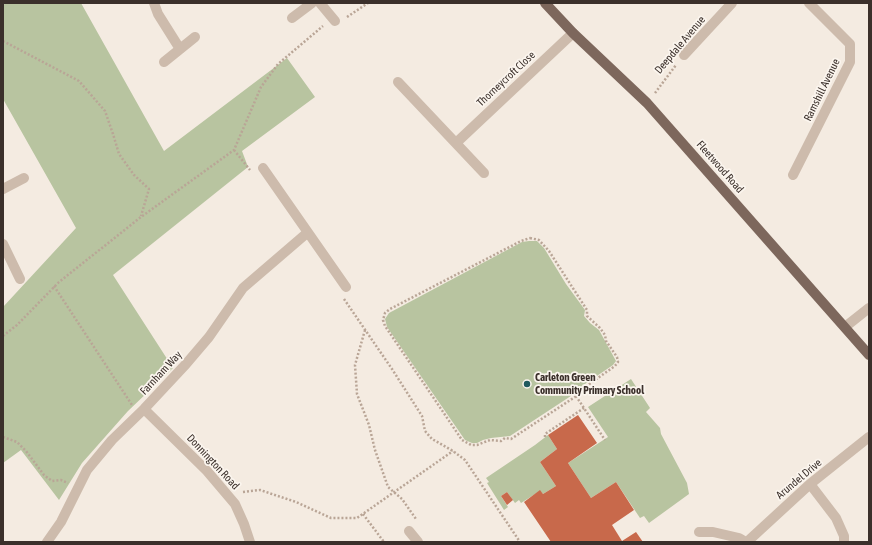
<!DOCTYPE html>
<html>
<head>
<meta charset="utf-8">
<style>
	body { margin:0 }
	#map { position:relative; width:872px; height:545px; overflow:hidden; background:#f4ebe1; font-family:"Asap Condensed",sans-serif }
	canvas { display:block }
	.frame { position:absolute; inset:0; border:4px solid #3b302b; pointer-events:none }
</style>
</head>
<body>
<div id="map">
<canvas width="872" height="545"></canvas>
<div class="frame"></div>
</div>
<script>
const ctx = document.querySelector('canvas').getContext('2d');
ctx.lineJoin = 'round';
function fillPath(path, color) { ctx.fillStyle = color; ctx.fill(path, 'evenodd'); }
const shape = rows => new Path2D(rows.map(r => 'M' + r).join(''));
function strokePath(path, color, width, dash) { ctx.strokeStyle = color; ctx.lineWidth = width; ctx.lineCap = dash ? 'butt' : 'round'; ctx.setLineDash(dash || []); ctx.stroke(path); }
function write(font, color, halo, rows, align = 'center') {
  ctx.font = font + ' "Asap Condensed",sans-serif'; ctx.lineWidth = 3.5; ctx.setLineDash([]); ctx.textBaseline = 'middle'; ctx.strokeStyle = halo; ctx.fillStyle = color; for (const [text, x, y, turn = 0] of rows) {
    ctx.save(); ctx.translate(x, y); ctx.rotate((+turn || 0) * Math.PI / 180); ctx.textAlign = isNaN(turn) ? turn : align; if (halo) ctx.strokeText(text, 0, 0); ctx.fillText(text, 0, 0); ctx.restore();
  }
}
fillPath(shape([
	[6,3,81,3,164,151,287,58,315,97,242,151,248,167,113,275,173,368,128,411,82,463,59,500,21,450,3,463,3,307,76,228,3,99,3,5],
	[529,241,537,241,544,248,566,284,585,310,584,316,590,323,599,330,616,361,613,365,582,386,580,390,510,436,491,438,483,440,477,443,472,443,465,440,387,327,385,319,389,313,522,242],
	[631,379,650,408,646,412,660,428,661,434,687,483,689,494,649,523,644,516,640,518,616,482,591,498,568,463,608,437,588,407],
	[548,435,557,449,540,462,556,486,543,494,540,491,521,503,519,500,515,503,507,492,501,496,508,507,504,510,487,483,489,482,486,478,535,445]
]), '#b8c4a0');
fillPath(shape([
	[578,415,597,443,568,463,591,498,616,482,634,510,612,525,622,541,636,532,643,542,551,542,524,502,540,490,543,494,556,486,540,462,557,449,548,435],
	[507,492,513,500,507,505,501,496]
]), '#c8694b');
strokePath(shape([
	[347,17,368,3],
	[3,41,79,81,105,111,113,134,119,154,134,175,149,189,141,216],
	[655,93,676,65],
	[234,150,250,170],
	[530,238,539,240,549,251,587,310,587,316,600,328,605,335,606,341,617,357,618,362,615,366,585,387,581,393,511,439,505,438,501,441,490,440,477,445,471,445,462,440,385,326,383,320,385,313,390,309,521,241,530,238],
	[54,286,132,405],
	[344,299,392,369,422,416,425,431,432,439,453,451,465,460,520,542],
	[365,330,355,365,357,394,369,425,375,450,388,487,402,499,416,519],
	[3,336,17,325,59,282,141,217,234,150,261,87,278,64,323,26],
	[576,396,605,440],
	[3,437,17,442,26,451,44,475,52,481,61,480,68,483],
	[545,437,545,434,584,408],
	[243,492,260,490,296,502,331,518,357,518,453,451],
	[363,514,384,542]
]), '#b9a596', 2.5, [2, 2]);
strokePath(shape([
	[154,3,158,14,180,49],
	[320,3,335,21],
	[292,18,312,3],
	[684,55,732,3],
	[164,62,195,37],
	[398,82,484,173],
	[456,143,573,33],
	[263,168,346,287],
	[793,175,850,62,850,44,809,3],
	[3,189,24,178],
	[3,244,20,279],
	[845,327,869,308],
	[144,409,207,471,235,504,244,524,250,542],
	[810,484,836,518,844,536,844,542],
	[409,531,418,542],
	[699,532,713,532,739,538,746,542],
	[47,542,61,522,87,470,112,440,144,409,186,364,209,337,243,288,307,233],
	[747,542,810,484,869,437]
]), '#cdbbac', 10);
strokePath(shape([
	[545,3,573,33,647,103,869,355]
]), '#7d675c', 10);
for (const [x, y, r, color] of [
	[527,384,4,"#1f5a5e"]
]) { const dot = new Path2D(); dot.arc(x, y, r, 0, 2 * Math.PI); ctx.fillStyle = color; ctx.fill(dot); strokePath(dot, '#fbf5ee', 1.5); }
write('11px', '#3b302b', '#fbf5ee', [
	["Deepdale Avenue",680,45,-50],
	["Thorneycroft Close",506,79,-43],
	["Ramshill Avenue",822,90,-64],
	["Fleetwood Road",720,167,49],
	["Farnham Way",161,373,-47],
	["Donnington Road",213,462,47],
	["Arundel Drive",799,479,-40]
]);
write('bold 11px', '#3b302b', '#fbf5ee', [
	["Carleton Green",535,378],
	["Community Primary School",535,391]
], 'left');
</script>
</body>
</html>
